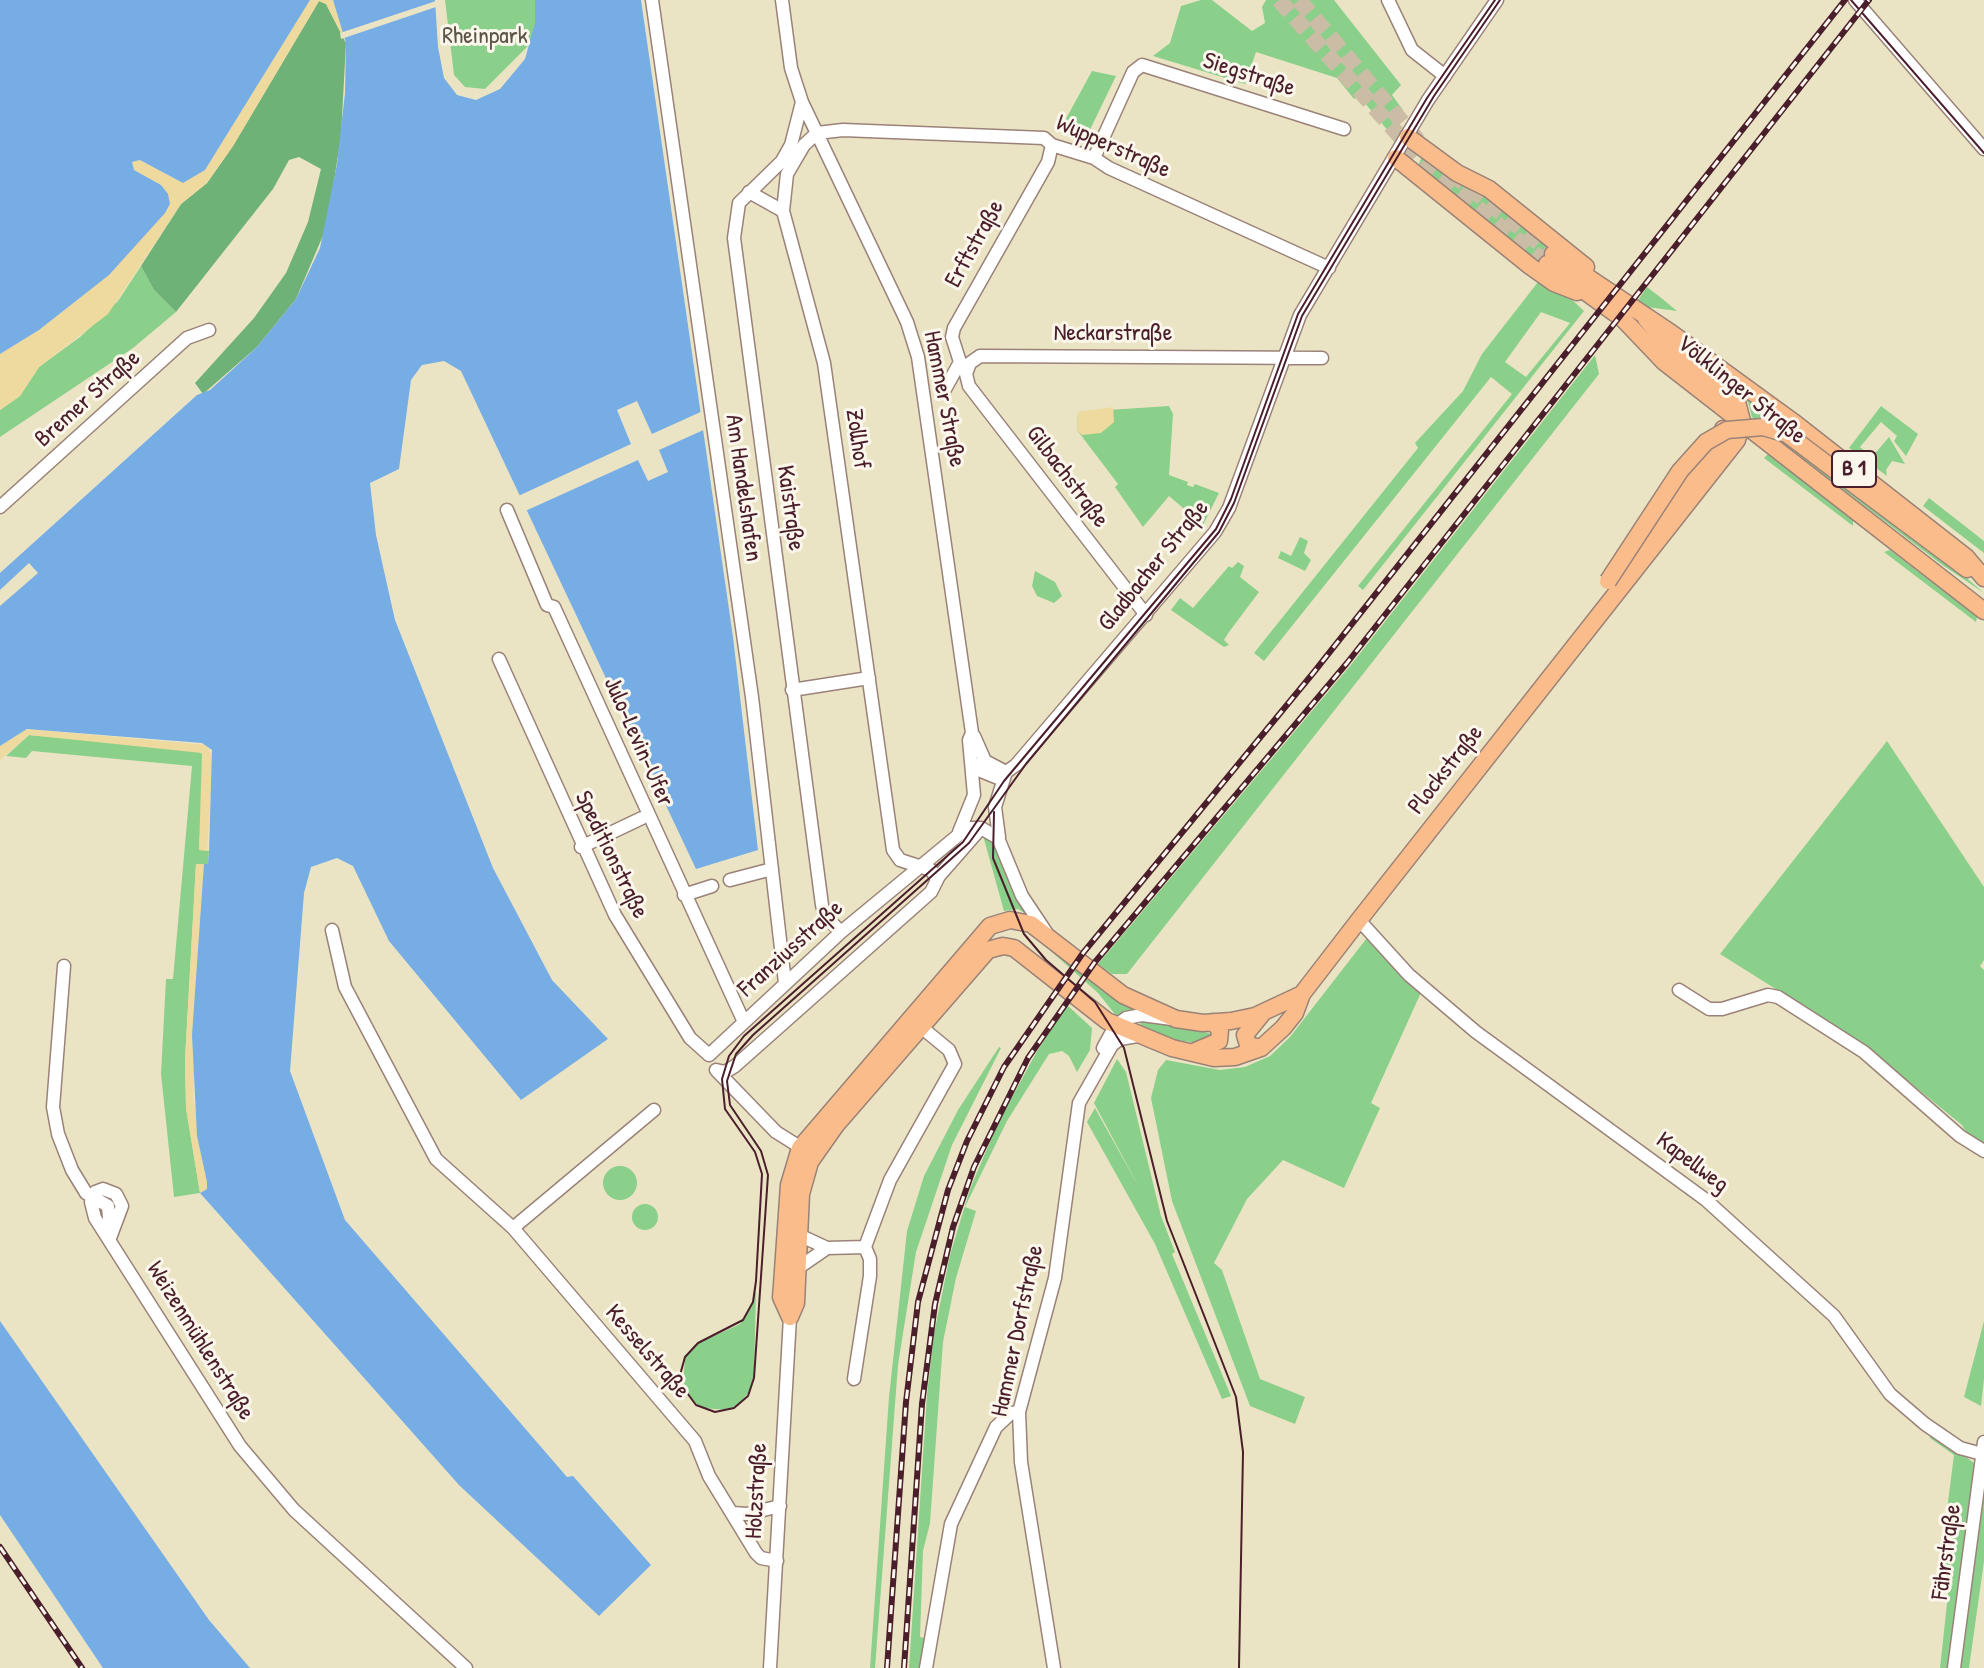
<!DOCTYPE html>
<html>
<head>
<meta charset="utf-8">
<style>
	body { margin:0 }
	canvas { display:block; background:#ebe4c4 }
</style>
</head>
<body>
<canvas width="1984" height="1668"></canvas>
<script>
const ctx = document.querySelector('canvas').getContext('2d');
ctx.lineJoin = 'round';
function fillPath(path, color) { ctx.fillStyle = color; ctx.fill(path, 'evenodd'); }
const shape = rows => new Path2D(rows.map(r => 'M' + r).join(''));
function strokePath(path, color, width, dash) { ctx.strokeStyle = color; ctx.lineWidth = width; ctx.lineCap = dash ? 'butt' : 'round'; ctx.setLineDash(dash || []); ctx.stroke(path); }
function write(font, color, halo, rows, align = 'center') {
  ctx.font = font + ' "Patrick Hand",sans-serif'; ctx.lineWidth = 6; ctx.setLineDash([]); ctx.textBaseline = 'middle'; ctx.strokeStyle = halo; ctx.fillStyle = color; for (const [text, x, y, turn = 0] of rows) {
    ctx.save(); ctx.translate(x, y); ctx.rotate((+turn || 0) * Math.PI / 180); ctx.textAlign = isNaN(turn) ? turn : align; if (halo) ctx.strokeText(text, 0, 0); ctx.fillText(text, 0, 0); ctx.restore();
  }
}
fillPath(shape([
	[445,0,539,0,535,39,485,89,465,87,454,75],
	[1201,0,1212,0,1252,31,1265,23,1262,7,1266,0,1334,0,1401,85,1392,95,1403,110,1389,132,1359,96,1354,99,1337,78,1256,52,1245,84,1153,56,1170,43,1181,6],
	[1092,71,1116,76,1084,142,1064,133,1062,126],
	[1423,154,1480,187,1558,248,1543,270,1417,168],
	[141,266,154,290,176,312,133,348,0,437,0,410,20,396,39,367,80,337,118,301],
	[1538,282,1568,296,1584,311,1363,590,1358,586,1512,394,1491,377,1264,661,1254,653,1418,448,1415,443,1463,391,1482,354],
	[1541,312,1570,323,1526,377,1505,362],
	[1647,287,1660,297,1677,311,1647,307,1638,300],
	[1671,343,1785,421,1984,593,1941,564,1770,434,1752,417,1748,402],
	[1595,355,1599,374,1127,974,1112,974,1098,964,1350,666],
	[1169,406,1173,414,1169,475,1188,482,1187,485,1193,487,1195,484,1219,493,1203,525,1169,496,1143,527,1115,487,1118,484,1077,430,1078,412],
	[1881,406,1918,434,1906,456,1894,441,1897,436,1881,422,1860,447,1872,457,1889,437,1905,464,1892,461,1886,470,1887,476,1849,448],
	[1768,454,1853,520,1853,526,1764,458],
	[1929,498,1984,541,1984,553,1923,506],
	[1300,537,1308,541,1304,553,1311,560,1305,571,1278,558,1281,551,1291,556],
	[1890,550,1977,617,1976,622,1884,552],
	[1238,562,1244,566,1240,577,1259,592,1229,632,1224,640,1229,645,1224,647,1171,610,1180,598,1193,608,1229,566,1232,568],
	[1035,571,1055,582,1062,596,1054,603,1037,596,1032,586],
	[29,735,199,751,205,757,199,849,209,851,208,864,196,864,185,1060,186,1108,200,1193,174,1197,161,1074,166,979,173,979,192,766,32,751,26,758,6,756],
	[1887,741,1984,887,1984,960,1980,966,1984,970,1984,1144,1969,1137,1962,1125,1860,1042,1720,954],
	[982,832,997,842,1026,914,1018,909,1004,911],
	[1370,934,1423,988,1371,1103,1380,1108,1344,1188,1283,1160,1247,1199,1214,1263,1222,1270,1260,1379,1305,1397,1295,1424,1250,1406,1172,1201,1151,1098,1158,1070,1166,1060,1220,1070,1245,1067,1270,1056,1290,1037],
	[1035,937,1132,1007,1131,1012,1118,1018,1098,993],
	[1067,1005,1092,1028,1090,1050,1077,1072,1069,1056,1062,1051,1049,1054,1007,1121,965,1207,976,1211,956,1278,943,1342,930,1523,923,1551,920,1637,929,1639,925,1668,909,1668,927,1395,934,1334,950,1255,970,1189,997,1125,1036,1053],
	[1140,1020,1209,1033,1212,1036,1203,1044,1158,1037,1141,1032],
	[999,1047,1001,1048,952,1145,916,1252,898,1365,875,1668,870,1668,889,1397,907,1231,924,1176,958,1110],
	[1117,1059,1126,1072,1161,1216,1175,1252,1172,1254,1231,1396,1222,1399,1155,1244,1087,1122,1095,1108,1141,1191,1094,1103],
	'603 1183a17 17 0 1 1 34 0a17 17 0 1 1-34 0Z',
	'632 1217a13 13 0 1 1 26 0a13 13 0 1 1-26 0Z',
	[756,1290,754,1377,750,1391,739,1404,728,1410,702,1408,692,1401,683,1386,685,1358,697,1344,740,1324,751,1308],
	[1984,1321,1984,1379,1981,1406,1964,1397],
	[1929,1429,1974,1463,1948,1668,1940,1668,1950,1576,1941,1556,1954,1455,1930,1438],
	[1984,1492,1984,1561,1969,1668,1961,1668]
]), '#8ad08b');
fillPath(shape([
	[319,1,326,4,346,43,341,136,327,226,296,299,257,347,203,394,195,383,254,318,286,273,308,222,321,169,299,157,289,160,273,189,176,312,154,290,141,266,181,204,207,183,233,146]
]), '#6fb277');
fillPath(shape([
	[310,0,333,0,346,43,326,4,319,1,233,146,207,183,181,204,108,314,39,367,20,396,0,410,0,354,39,330,108,275,161,185,134,170,132,162,140,160,183,183,205,170],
	[1113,407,1114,422,1101,433,1082,435,1077,430,1078,412],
	[27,729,207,745,213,758,207,851,199,850,202,753,29,735,0,760,0,746],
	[196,864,204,864,193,1096,207,1182,207,1189,200,1193,186,1108,185,1060]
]), '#eeda9e');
fillPath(shape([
	[0,0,310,0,205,170,183,183,140,160,132,162,134,170,161,185,168,194,170,204,165,213,109,275,39,330,0,354],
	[333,0,435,0,438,47,444,78,457,95,476,100,500,89,525,59,535,23,535,0,641,0,733,637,758,850,696,869,461,371,444,361,422,365,411,380,399,469,370,483,376,535,395,620,493,868,552,980,608,1039,521,1100,389,941,353,866,337,858,311,867,304,893,290,1071,345,1220,567,1477,573,1476,651,1565,599,1616,459,1485,200,1193,207,1189,207,1182,197,1136,192,1035,204,864,208,864,209,852,212,750,202,743,27,729,0,746,0,573,197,395,210,390,257,347,296,299,320,248,337,164,345,93,346,43],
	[0,1321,209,1620,250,1668,103,1668,0,1515]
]), '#77ade5');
fillPath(shape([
	[439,0,439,6,341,39,340,33],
	[637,401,652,434,705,410,708,428,659,450,668,472,648,481,638,460,523,512,516,497,631,444,617,410],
	[29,563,38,573,0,606,0,590]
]), '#ebe4c4');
strokePath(shape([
	[1279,0,1428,168,1547,264],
	[1299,0,1420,143],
	[1451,173,1553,254]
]), '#cbbda5', 16, [16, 8]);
const minor = shape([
	[652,0,752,697,785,983],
	[782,0,791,68,802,102,907,322,918,357,972,733,969,740,974,795,959,832],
	[1388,0,1412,50,1445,76],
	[1855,0,1984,149],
	[802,102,791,145,782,161,739,203,734,238,822,905,825,916,841,932],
	[817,133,843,130,1044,138,1052,145,1094,158,1109,168,1329,268],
	[1094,158,1133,72,1142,65,1344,129],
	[749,192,783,211,824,363,893,850,900,860,931,870,937,879],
	[783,211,787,174,804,145,817,133],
	[944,391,960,362,952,337,954,328,1048,162,1052,145],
	[0,507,187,338,209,330],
	[507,510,547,605,554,607,743,1020],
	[1146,615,969,386,966,374,970,363,980,356,1322,358],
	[499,659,615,915,690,1038,709,1055],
	[792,690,869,678],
	[974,736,985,761,1006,772],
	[972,762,981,771,998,778,1016,765,1215,532,1229,508,1300,315,1428,100,1497,0],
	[999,837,995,807,1006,772],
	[581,847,642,818],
	[730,880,772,869],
	[684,895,712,886],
	[1359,920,1409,975,1476,1032,1706,1200,1834,1316,1890,1394,1925,1424,1960,1448,1982,1454],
	[332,930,345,987,436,1159,513,1228,695,1441,709,1476,756,1553,761,1558,777,1561],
	[64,966,53,1107,58,1134,72,1170,86,1193,108,1206,110,1230],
	[1679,990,1709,1009,1722,1009,1768,995,1778,997,1864,1052,1960,1136,1984,1151],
	[1103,1048,1115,1026,1126,1018,1142,1015,1172,1019],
	[709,1055,841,932,967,828,981,828,998,838,1022,896,1046,932],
	[716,1070,725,1072,735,1066,931,892,939,876,981,828],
	[717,1071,776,1132,808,1152],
	[513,1228,654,1110],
	[799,1235,827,1248,865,1247],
	[110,1238,122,1206,116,1194,103,1189,95,1192,91,1202,95,1218,240,1446,294,1510,466,1668],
	[798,1268,827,1248],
	[854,1379,870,1276,870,1259,865,1247,890,1180,955,1064,949,1050,915,1022],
	[733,1513,747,1514,780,1506],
	[770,1668,790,1317],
	[926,1668,951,1524,996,1427,1011,1413,1019,1412],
	[1054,1668,1021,1462,1019,1412,1055,1278,1079,1103,1112,1045,1120,1039,1137,1036],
	[1954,1668,1984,1442]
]);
const major = shape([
	[1408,137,1457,173,1489,189,1586,267],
	[1396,158,1530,266,1554,283,1577,292],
	[1553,254,1671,333,1796,424,1966,557,1984,578],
	[1547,264,1623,319,1664,362,1984,611],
	[1860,489,1967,569],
	[1640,552,1678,494,1720,440,1723,429],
	[1261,1048,1248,1045,1245,1035,1262,1014],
	[1193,1052,1219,1041,1220,1030,1213,1022],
	[790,1317,796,1303,801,1194,810,1162,836,1125,988,950,1003,946,1014,948,1107,1021,1172,1048,1214,1058,1235,1057,1261,1048,1283,1028,1295,1013,1302,994,1359,920,1737,440,1742,421,1737,402,1671,348,1646,319],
	[790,1317,781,1297,782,1285,789,1185,800,1148,990,926,1010,920,1031,924,1123,995,1176,1019,1203,1023,1231,1021,1255,1016,1302,994]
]);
strokePath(minor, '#9a8278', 15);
strokePath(major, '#9a8278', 19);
strokePath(minor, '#fff', 12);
strokePath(major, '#f9bc8a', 16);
strokePath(shape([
	[1495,0,1427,98,1298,314,1231,499,1216,529,1004,781,963,842,744,1036,729,1056,722,1079,725,1109,755,1152,762,1174,756,1281,753,1302,743,1320,698,1343,685,1357,680,1375,682,1386,696,1405,715,1412,734,1408,748,1396,754,1378,768,1175,761,1151,730,1105,727,1081,736,1054,753,1035,969,843,1026,764,1219,532,1234,503,1302,316,1434,96,1500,0],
	[1851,0,1984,153],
	[994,812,993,858,1024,934,1046,960,1095,1002,1124,1048,1167,1221,1236,1397,1243,1452,1239,1668]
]), '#4a1f2b', 2);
const rail = shape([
	[0,1547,82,1668],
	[887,1668,906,1402,918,1302,948,1190,967,1141,1004,1067,1083,953,1314,672,1845,0],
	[904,1668,922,1404,935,1304,953,1227,974,1167,1028,1058,1095,962,1347,663,1869,0]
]);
strokePath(rail, '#4a1f2b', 6);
strokePath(rail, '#fbf7ec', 3, [9]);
const majorBridge = shape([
	[1608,581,1680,471,1706,442,1727,430,1763,427,1787,434,1860,489]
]);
strokePath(majorBridge, '#9a8278', 19, []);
strokePath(majorBridge, '#f9bc8a', 16);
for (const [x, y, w] of [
	[1854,469,44]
]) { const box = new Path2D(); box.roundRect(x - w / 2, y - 18, w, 36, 6); ctx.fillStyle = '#fbf7ec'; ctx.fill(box); strokePath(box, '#4a1f2b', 2); }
write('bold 22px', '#4a1f2b', null, [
	["B 1",1854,469]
]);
write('24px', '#5d5448', '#fbf7ec', [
	["Rheinpark",485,37]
]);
write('24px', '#4a1f2b', '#fbf7ec', [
	["Siegstraße",1249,75,18],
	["Wupperstraße",1113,147,24],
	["Erftstraße",975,244,-61],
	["Neckarstraße",1113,334],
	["Völklinger Straße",1741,390,39],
	["Bremer Straße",88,399,-42],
	["Hammer Straße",944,399,79],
	["Zollhof",857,439,82],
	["Gilbachstraße",1067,477,53],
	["Am Handelshafen",743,488,82],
	["Kaistraße",790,508,82],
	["Gladbacher Straße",1154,566,-51],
	["Julo-Levin-Ufer",638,742,66],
	["Plockstraße",1446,770,-52],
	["Speditionstraße",611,855,64],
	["Franziusstraße",791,949,-42],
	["Kapellweg",1692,1163,37],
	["Hammer Dorfstraße",1018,1331,-78],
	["Weizenmühlenstraße",200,1341,58],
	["Kesselstraße",647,1352,49],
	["Holzstraße",757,1491,-87],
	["Fährstraße",1947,1552,-82]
]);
</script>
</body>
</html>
